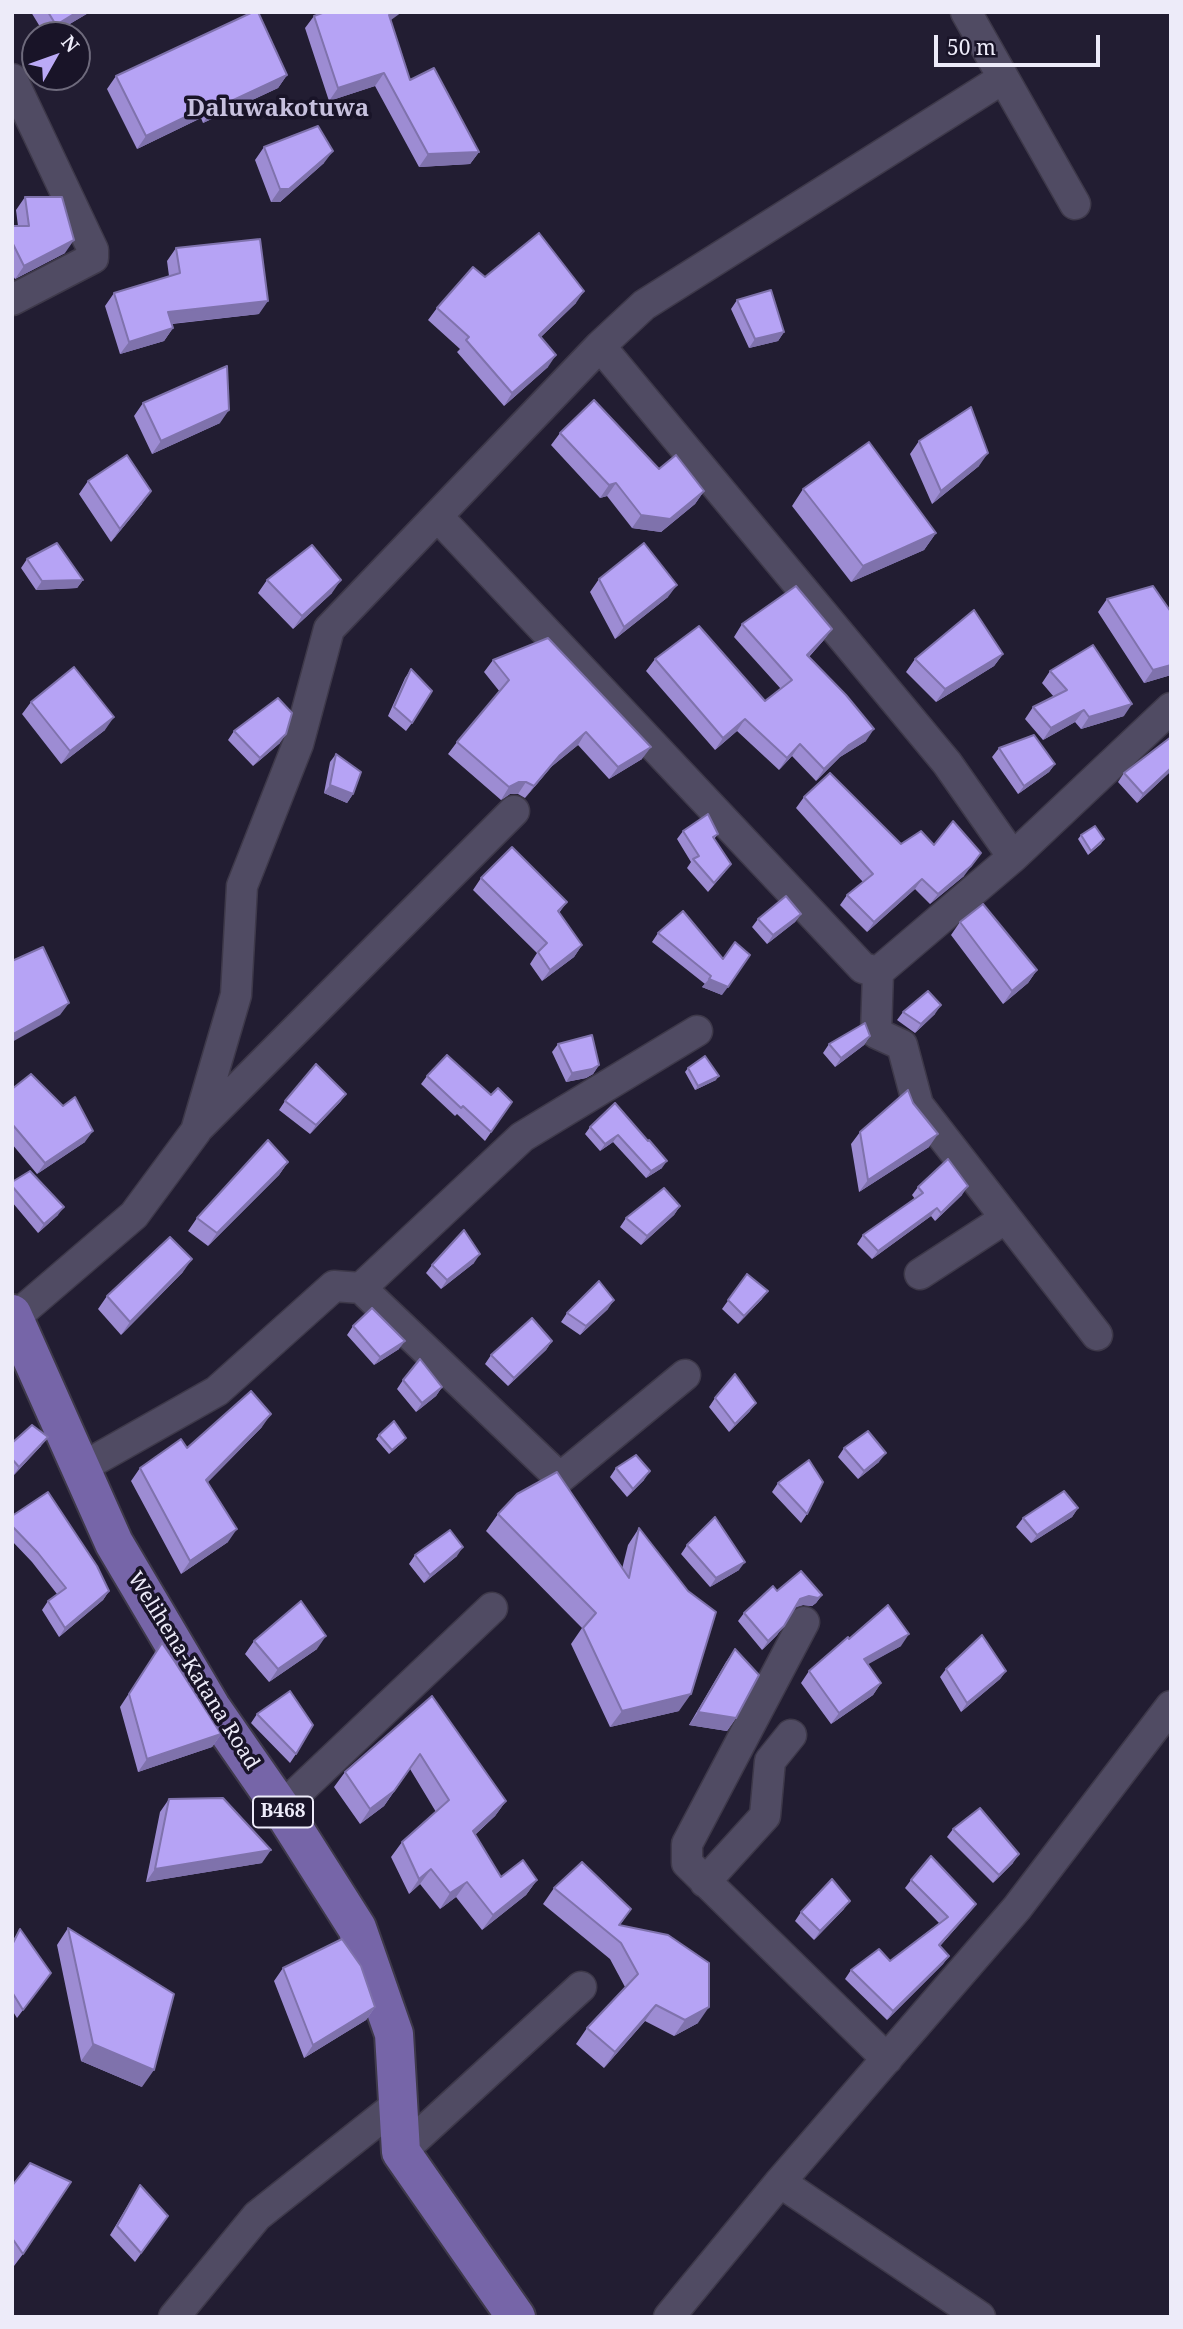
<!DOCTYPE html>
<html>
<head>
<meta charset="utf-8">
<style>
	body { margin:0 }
	#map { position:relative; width:1183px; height:2329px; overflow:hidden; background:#221d32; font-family:"Noto Serif",serif }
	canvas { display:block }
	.frame { position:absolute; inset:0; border:14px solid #edebf9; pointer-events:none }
	.north { position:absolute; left:21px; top:21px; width:70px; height:70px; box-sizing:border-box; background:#191428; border:2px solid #6e6a7c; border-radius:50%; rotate:50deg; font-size:19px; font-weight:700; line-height:28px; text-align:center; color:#edebf9 }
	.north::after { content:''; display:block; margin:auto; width:24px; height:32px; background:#bbaaf6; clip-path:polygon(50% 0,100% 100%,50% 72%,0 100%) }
	.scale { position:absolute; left:934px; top:35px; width:166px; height:32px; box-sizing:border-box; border:4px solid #edebf9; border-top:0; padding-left:9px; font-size:21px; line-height:24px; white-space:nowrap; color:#edebf9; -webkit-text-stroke:5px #191428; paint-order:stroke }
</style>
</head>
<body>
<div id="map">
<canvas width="1183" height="2329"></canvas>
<div class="frame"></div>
<div class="north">N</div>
<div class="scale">50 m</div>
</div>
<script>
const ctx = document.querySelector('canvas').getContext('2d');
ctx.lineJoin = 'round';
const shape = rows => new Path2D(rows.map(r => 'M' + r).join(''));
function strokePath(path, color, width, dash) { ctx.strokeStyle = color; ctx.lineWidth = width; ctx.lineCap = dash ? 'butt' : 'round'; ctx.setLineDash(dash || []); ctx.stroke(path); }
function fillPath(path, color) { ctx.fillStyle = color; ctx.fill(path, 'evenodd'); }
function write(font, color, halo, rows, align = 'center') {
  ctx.font = font + ' "Noto Serif",serif'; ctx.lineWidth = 7; ctx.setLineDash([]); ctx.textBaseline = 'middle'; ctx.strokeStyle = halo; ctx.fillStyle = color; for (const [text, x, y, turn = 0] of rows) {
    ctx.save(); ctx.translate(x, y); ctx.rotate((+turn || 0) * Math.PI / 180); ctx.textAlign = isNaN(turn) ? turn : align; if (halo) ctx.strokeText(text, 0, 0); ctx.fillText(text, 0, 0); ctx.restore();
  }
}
const minor = shape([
	[966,12,1075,204],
	[12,79,93,250,93,258,12,300],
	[600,346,947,763,1013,857],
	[438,517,863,968,878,972,1013,857,1171,708],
	[878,972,876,1033,902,1045,918,1105,1097,1335],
	[198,1128,514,811],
	[920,1274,1006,1218],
	[361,1288,522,1137,697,1031],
	[14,1318,134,1215,196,1131,236,995,242,886,298,744,329,629,600,346,644,305,1002,79],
	[81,1468,217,1391,334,1286,361,1288,560,1478,685,1375],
	[804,1622,687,1844,687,1863,887,2059],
	[281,1808,492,1608],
	[705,1882,765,1816,770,1761,791,1735],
	[401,2152,581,1987],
	[780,2182,980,2317],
	[174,2317,257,2216,398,2104],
	[669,2317,780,2182,1017,1908,1171,1706]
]);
const major = shape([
	[12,1314,114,1543,211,1707,281,1808,357,1928,394,2034,401,2152,516,2317]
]);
strokePath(minor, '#3e394a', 33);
strokePath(major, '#3e394a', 42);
strokePath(minor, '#504b63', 30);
strokePath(major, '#7665a8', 38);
fillPath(shape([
	[31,12,90,12,51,35,45,35],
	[314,16,390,21,410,80,479,152,470,164,419,167,375,86,329,101,305,28],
	[287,75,278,88,203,123,201,118,137,149,107,89,116,76],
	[264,147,324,163,280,202,271,202,255,160],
	[25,197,65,253,15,279,12,274,12,226,18,226,16,210],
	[176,248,259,314,172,324,173,328,164,341,120,354,105,306,114,293,169,276,167,261],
	[485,277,576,303,541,337,548,367,504,406,457,352,460,349,428,320,437,308],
	[737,300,784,332,778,341,749,348,731,309],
	[143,403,220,423,152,454,134,416],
	[560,433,659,469,704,491,695,504,661,532,632,528,607,496,600,498,551,445],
	[919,441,979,466,932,504,910,454],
	[88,481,142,504,111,542,79,494],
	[803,489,936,533,924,550,851,582,792,506],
	[27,559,83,580,77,588,36,590,21,568],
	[599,579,668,597,615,639,590,592],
	[267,580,332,593,293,629,258,593],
	[1107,599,1171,612,1171,675,1144,683,1098,612],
	[742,624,832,629,823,641,809,657,866,741,840,757,816,781,792,756,779,770,737,731,715,750,646,671,655,659,765,701,781,689,734,637],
	[1003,654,994,666,936,702,906,672,915,659],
	[493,660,642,759,609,779,578,745,551,767,525,798,518,794,510,794,501,800,448,754,457,742,500,692,484,672],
	[411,669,412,723,406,731,388,716,405,678],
	[1050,671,1124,716,1081,729,1075,722,1043,740,1025,719,1033,707,1054,697,1042,683],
	[31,702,105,730,61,764,22,714],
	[234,731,280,743,253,766,228,740],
	[1171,737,1171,771,1137,803,1118,782,1124,773],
	[999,748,1055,764,1049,772,1018,794,992,757],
	[336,754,353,794,347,803,324,793,330,762],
	[804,797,901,844,934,845,964,876,930,904,915,889,867,932,840,905,847,895,863,882,796,808],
	[683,831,718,834,714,839,725,872,708,892,687,868,691,862,677,839],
	[1081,835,1104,839,1101,844,1088,855,1078,839],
	[481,878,567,902,559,913,582,945,574,957,542,981,530,964,537,953,473,890],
	[683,911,722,995,702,987,705,984,652,942,658,933],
	[801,914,795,922,767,944,752,927,758,919],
	[960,922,1037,970,1028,983,1003,1004,951,935],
	[903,1012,935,1014,915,1033,897,1020],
	[870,1036,864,1045,835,1067,823,1053,829,1044],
	[558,1044,599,1065,593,1074,586,1078,566,1082,552,1052],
	[688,1068,716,1080,695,1090,685,1072],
	[427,1076,491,1095,512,1102,485,1141,457,1114,455,1116,421,1084],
	[12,1089,85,1142,37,1174,12,1144],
	[346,1094,340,1102,310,1134,279,1110,285,1101],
	[615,1103,662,1168,646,1178,613,1142,600,1151,585,1134,590,1127],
	[860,1132,929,1147,859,1192,851,1144],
	[288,1162,279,1175,208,1246,188,1231,197,1218],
	[12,1182,58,1215,38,1233,12,1202],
	[918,1187,962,1195,935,1221,931,1216,872,1259,857,1244,863,1235,915,1199,912,1195],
	[680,1206,674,1215,641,1245,620,1227,626,1218],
	[474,1263,441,1289,426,1273,432,1265],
	[183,1272,121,1335,98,1309,107,1296],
	[747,1274,762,1299,738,1324,722,1309],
	[608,1309,580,1335,561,1322,567,1313],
	[353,1326,399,1349,374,1365,347,1335],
	[552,1341,546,1350,508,1386,485,1364,491,1355],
	[403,1380,442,1387,436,1396,416,1412,397,1389],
	[715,1398,750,1411,729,1432,709,1407],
	[262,1427,208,1482,228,1542,181,1574,131,1481,140,1468,187,1448],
	[379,1435,406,1438,403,1442,389,1454,376,1439],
	[12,1443,41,1446,13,1476,12,1475],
	[844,1448,879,1462,858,1479,838,1457],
	[616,1468,644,1480,627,1497,610,1477],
	[778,1483,807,1514,801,1523,772,1492],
	[1078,1508,1072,1517,1031,1543,1016,1527,1023,1518],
	[498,1514,622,1569,628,1545,639,1528,679,1711,610,1727,571,1644,582,1628,486,1531],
	[12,1516,109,1591,103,1600,59,1637,42,1610,48,1601,57,1594,32,1562,12,1541],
	[687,1545,739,1570,710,1587,681,1554],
	[415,1555,457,1556,424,1583,409,1564],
	[777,1591,822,1595,816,1603,812,1606,803,1605,795,1607,777,1635,762,1650,738,1621,744,1613],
	[849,1639,901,1646,867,1664,881,1683,873,1695,831,1724,801,1683,809,1671],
	[254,1641,317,1649,269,1682,245,1654],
	[162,1643,221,1734,212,1747,138,1772,120,1707],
	[735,1649,736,1718,727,1731,689,1725,726,1662],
	[946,1669,1006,1671,1000,1679,961,1712,940,1677],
	[432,1696,506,1801,495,1816,475,1835,501,1877,537,1880,526,1895,482,1930,456,1897,440,1909,420,1884,409,1894,391,1857,402,1842,436,1812,410,1769,384,1806,360,1824,334,1787,345,1772],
	[257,1714,296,1754,290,1763,251,1723],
	[169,1799,262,1863,146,1882,160,1812],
	[953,1829,1013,1863,993,1883,947,1837],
	[911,1880,970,1912,940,1946,949,1956,943,1964,887,2020,845,1979,851,1970,890,1961,939,1923,905,1888],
	[554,1888,631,1909,620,1925,698,2023,674,2036,645,2021,604,2068,576,2044,587,2028,625,1987,610,1959,543,1904],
	[844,1909,814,1940,795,1921,801,1912],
	[68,1928,142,2087,81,2061,57,1945],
	[20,1929,51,1973,17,2018,12,2010,12,1942],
	[283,1968,375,2007,366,2020,304,2058,274,1981],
	[140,2185,168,2216,135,2262,110,2235],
	[12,2186,23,2254,14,2266,12,2264]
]), '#9d8cd3');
fillPath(shape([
	[77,12,90,12,51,35,48,35,56,25],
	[393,12,402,12,380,28,389,15],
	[384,73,375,86,329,101,338,88],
	[287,75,278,88,203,123,212,110],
	[210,105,201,118,137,149,146,136],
	[333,151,324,163,280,202,271,202,280,189],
	[479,152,470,164,419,167,428,154],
	[74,240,65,253,15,279,24,266],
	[584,291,576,303,530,347,539,335],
	[268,301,259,314,159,325,168,312],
	[173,328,164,341,120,354,129,342],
	[784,332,778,341,749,348,755,339],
	[556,355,548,367,504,406,512,393],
	[229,410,220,423,152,454,161,441],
	[988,453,979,466,932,504,941,491],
	[616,483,607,496,600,498,609,485],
	[151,491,142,504,111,542,120,529],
	[704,491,695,504,661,532,632,528,641,515],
	[936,533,924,550,851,582,863,566],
	[83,580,77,588,36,590,42,581],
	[341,580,332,593,293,629,302,616],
	[677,585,668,597,615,639,624,627],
	[832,629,823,641,799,667,807,655],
	[1003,654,994,666,936,702,945,689],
	[1171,665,1171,675,1144,683,1153,670],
	[1132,704,1124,716,1081,729,1089,717],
	[1084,710,1075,722,1043,740,1051,728],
	[114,717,105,730,61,764,70,751],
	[745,719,737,731,715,750,723,738],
	[874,729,866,741,840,757,816,781,824,769,849,745],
	[586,732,578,745,551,767,525,798,534,786,560,755],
	[286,734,280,743,253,766,260,758],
	[800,744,792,756,779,770,787,758],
	[651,747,642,759,609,779,618,767],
	[1055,764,1049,772,1018,794,1024,786],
	[1171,768,1171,771,1137,803,1143,794],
	[519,782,526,782,518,794,510,794,501,800,509,787],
	[330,785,353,794,347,803,324,793],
	[981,853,964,876,930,904,938,894],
	[922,879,915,889,867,932,874,922],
	[801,914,795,922,767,944,773,935],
	[582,945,574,957,542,981,550,970],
	[1037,970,1028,983,1003,1004,1012,991],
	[709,979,728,987,722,995,702,987],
	[69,1003,60,1015,12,1042,13,1034],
	[941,1005,935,1014,915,1033,921,1024],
	[870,1036,864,1045,835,1067,841,1058],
	[599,1065,593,1074,586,1078,566,1082,572,1073],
	[719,1076,716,1080,695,1090,698,1086],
	[346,1094,340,1102,310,1134,316,1125],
	[93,1131,85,1142,37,1174,45,1163],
	[938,1134,929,1147,859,1192,868,1180],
	[618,1135,613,1142,600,1151,605,1144],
	[667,1161,662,1168,646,1178,651,1171],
	[288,1162,279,1175,208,1246,217,1233],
	[968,1186,962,1195,935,1221,941,1213],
	[680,1206,674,1215,641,1245,647,1236],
	[64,1207,58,1215,38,1233,44,1224],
	[937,1208,931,1216,872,1259,878,1251],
	[480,1254,474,1263,441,1289,447,1280],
	[192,1259,183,1272,121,1335,130,1322],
	[768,1291,762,1299,738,1324,744,1316],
	[614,1300,608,1309,580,1335,586,1326],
	[405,1341,399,1349,374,1365,380,1357],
	[552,1341,546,1350,508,1386,514,1378],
	[442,1387,436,1396,416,1412,422,1403],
	[756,1403,750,1411,729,1432,735,1424],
	[271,1414,262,1427,197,1493,206,1480],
	[48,1437,41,1446,13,1476,19,1467],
	[406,1438,403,1442,389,1454,392,1450],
	[886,1453,879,1462,858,1479,864,1471],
	[650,1471,644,1480,627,1497,633,1489],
	[1078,1508,1072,1517,1031,1543,1037,1535],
	[237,1529,228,1542,181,1574,190,1561],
	[463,1547,457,1556,424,1583,430,1575],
	[745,1562,739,1570,710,1587,716,1578],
	[109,1591,103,1600,59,1637,65,1628],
	[822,1595,816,1603,812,1606,803,1605,794,1608,800,1599,809,1596],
	[784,1626,777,1635,762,1650,768,1641],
	[909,1634,901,1646,856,1671,864,1659],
	[326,1636,317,1649,269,1682,278,1669],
	[1006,1671,1000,1679,961,1712,967,1703],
	[881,1683,873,1695,831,1724,839,1713],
	[691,1694,679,1711,610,1727,622,1711],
	[698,1712,736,1718,727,1731,689,1725],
	[221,1734,212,1747,138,1772,147,1759],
	[394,1791,384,1806,360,1824,370,1809],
	[506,1801,495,1816,462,1846,473,1831],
	[271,1850,262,1863,146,1882,155,1869],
	[1019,1854,1013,1863,993,1883,999,1875],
	[431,1869,420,1884,409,1894,419,1879],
	[537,1880,526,1895,482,1930,493,1915],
	[467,1882,456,1897,440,1909,450,1893],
	[850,1901,844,1909,814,1940,820,1931],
	[976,1904,970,1912,933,1954,939,1945],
	[949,1956,943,1964,887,2020,893,2011],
	[656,2005,645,2021,604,2068,615,2052],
	[375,2007,366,2020,304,2058,313,2045],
	[709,2007,698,2023,674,2036,685,2020],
	[93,2044,154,2070,142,2087,81,2061]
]), '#7f72ac');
const building = shape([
	[48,12,77,12,56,25,48,12],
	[253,12,258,12,287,75,212,110,210,105,146,136,116,76,253,12],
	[325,12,393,12,389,15,410,80,434,68,479,152,428,154,384,73,338,88,314,16,325,12],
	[318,126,333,151,289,189,280,189,264,147,318,126],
	[25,197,62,197,74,240,24,266,12,242,12,226,29,226,25,197],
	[539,233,584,291,539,335,556,355,512,393,466,340,469,337,437,308,473,267,485,277,539,233],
	[260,239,268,301,168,312,173,328,129,342,114,293,180,273,176,248,260,239],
	[771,290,784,332,755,339,737,300,771,290],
	[227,366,229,410,161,441,143,403,227,366],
	[594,400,659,469,676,455,704,491,670,519,641,515,616,483,609,485,560,433,594,400],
	[971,407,988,453,941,491,919,441,971,407],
	[869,442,936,533,863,566,803,489,869,442],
	[127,455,151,491,120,529,88,481,127,455],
	[57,543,83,580,42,581,27,559,57,543],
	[644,543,677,585,624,627,599,579,644,543],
	[312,545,341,580,302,616,267,580,312,545],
	[796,586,832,629,807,655,846,695,874,729,849,745,824,769,800,744,787,758,745,719,723,738,655,659,699,626,765,701,792,680,742,624,796,586],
	[1153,586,1171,612,1171,665,1153,670,1107,599,1153,586],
	[974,610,1003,654,945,689,915,659,974,610],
	[548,638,651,747,618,767,586,732,560,755,534,786,526,782,519,782,509,787,457,742,509,680,493,660,548,638],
	[1093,645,1132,704,1089,717,1084,710,1051,728,1033,707,1067,690,1050,671,1093,645],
	[74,667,114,717,70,751,31,702,74,667],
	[411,669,432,691,412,723,394,707,411,669],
	[278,698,292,713,286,734,260,758,234,731,278,698],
	[1034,735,1055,764,1024,786,999,748,1034,735],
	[1171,737,1171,768,1143,794,1124,773,1171,737],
	[336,754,361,772,353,794,330,785,336,754],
	[830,773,901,844,921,831,934,845,953,821,981,853,971,866,938,894,922,879,874,922,847,895,873,874,804,797,830,773],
	[708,814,718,834,713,837,731,864,714,883,693,859,699,856,683,831,708,814],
	[1095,826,1104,839,1091,851,1081,835,1095,826],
	[512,847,567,902,558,911,582,945,550,970,538,952,547,943,481,878,512,847],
	[786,896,801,914,773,935,758,919,786,896],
	[983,904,1037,970,1012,991,960,922,983,904],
	[683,911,723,959,735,942,750,955,728,987,709,979,711,976,658,933,683,911],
	[43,947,69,1003,13,1034,12,961,43,947],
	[928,991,941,1005,921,1024,903,1012,928,991],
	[865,1023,870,1036,841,1058,829,1044,865,1023],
	[592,1035,599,1065,592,1069,572,1073,558,1044,592,1035],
	[447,1055,491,1095,498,1088,512,1102,491,1132,463,1106,461,1108,427,1076,447,1055],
	[705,1056,719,1076,698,1086,688,1068,705,1056],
	[316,1064,346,1094,316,1125,285,1101,316,1064],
	[31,1074,63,1106,75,1097,93,1131,45,1163,12,1124,12,1089,31,1074],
	[908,1090,913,1103,938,1134,868,1180,860,1132,908,1090],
	[615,1103,648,1141,649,1140,667,1161,651,1171,618,1135,605,1144,590,1127,615,1103],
	[268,1140,288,1162,217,1233,197,1218,268,1140],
	[948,1159,968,1186,941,1213,937,1208,878,1251,863,1235,923,1193,918,1187,948,1159],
	[30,1171,64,1207,44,1224,12,1186,12,1182,30,1171],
	[664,1188,680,1206,647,1236,626,1218,664,1188],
	[464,1230,480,1254,447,1280,432,1265,464,1230],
	[170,1237,192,1259,130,1322,107,1296,170,1237],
	[747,1274,768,1291,744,1316,728,1300,747,1274],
	[599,1281,614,1300,586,1326,567,1313,599,1281],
	[372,1308,405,1341,380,1357,353,1326,372,1308],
	[532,1318,552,1341,514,1378,491,1355,532,1318],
	[420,1359,442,1387,422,1403,403,1380,420,1359],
	[735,1374,756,1403,735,1424,715,1398,735,1374],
	[251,1391,271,1414,206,1480,237,1529,190,1561,140,1468,181,1439,187,1448,251,1391],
	[394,1421,406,1438,392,1450,379,1435,394,1421],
	[32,1425,48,1437,19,1467,12,1459,12,1443,32,1425],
	[868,1431,886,1453,864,1471,844,1448,868,1431],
	[636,1455,650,1471,633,1489,616,1468,636,1455],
	[809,1460,823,1482,807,1514,778,1483,809,1460],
	[557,1472,629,1578,639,1528,688,1591,716,1612,691,1694,622,1711,583,1628,596,1613,498,1514,517,1494,557,1472],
	[1064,1491,1078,1508,1037,1535,1023,1518,1064,1491],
	[48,1492,97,1566,109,1591,65,1628,48,1601,66,1588,38,1553,12,1526,12,1516,48,1492],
	[715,1517,745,1562,716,1578,687,1545,715,1517],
	[450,1530,463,1547,430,1575,415,1555,450,1530],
	[801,1571,822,1595,818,1598,809,1596,800,1599,784,1626,768,1641,744,1613,773,1586,777,1591,801,1571],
	[301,1601,326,1636,278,1669,254,1641,301,1601],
	[888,1605,909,1634,864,1659,881,1683,839,1713,809,1671,848,1637,849,1639,888,1605],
	[982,1635,1006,1671,967,1703,946,1669,982,1635],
	[162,1643,175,1662,221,1734,147,1759,129,1694,162,1643],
	[735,1649,759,1675,736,1718,698,1712,735,1649],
	[290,1691,313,1725,296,1754,257,1714,290,1691],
	[432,1696,506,1801,473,1831,501,1877,523,1860,537,1880,493,1915,467,1882,450,1893,431,1869,419,1879,402,1842,449,1800,420,1754,394,1791,370,1809,345,1772,432,1696],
	[223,1798,271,1850,155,1869,169,1799,223,1798],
	[980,1808,1019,1854,999,1875,953,1829,980,1808],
	[931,1856,976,1904,939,1945,949,1956,893,2011,851,1970,879,1949,890,1961,948,1917,911,1880,931,1856],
	[582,1862,631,1909,619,1925,668,1935,709,1963,709,2007,685,2020,656,2005,615,2052,587,2028,638,1974,621,1943,554,1888,582,1862],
	[832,1879,850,1901,820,1931,801,1912,832,1879],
	[68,1928,174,1994,154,2070,93,2044,68,1928],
	[20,1929,51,1973,23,2010,12,1992,12,1945,20,1929],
	[342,1939,361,1966,375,2007,313,2045,283,1968,342,1939],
	[30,2163,71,2182,23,2254,12,2238,12,2186,30,2163],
	[140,2185,168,2216,141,2253,117,2226,140,2185]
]);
fillPath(building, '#b6a3f5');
strokePath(building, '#7f72ac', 2);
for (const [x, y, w] of [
	[283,1812,60]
]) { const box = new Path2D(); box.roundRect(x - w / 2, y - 15.5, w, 31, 5); ctx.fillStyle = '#191428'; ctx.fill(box); strokePath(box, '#edebf9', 2); }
write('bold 19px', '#edebf9', null, [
	["B468",283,1812]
]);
write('21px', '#edebf9', '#191428', [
	["Welihena-Katana Road",193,1671,58]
]);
write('bold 24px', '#c7c1de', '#191428', [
	["Daluwakotuwa",278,109]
]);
</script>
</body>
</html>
